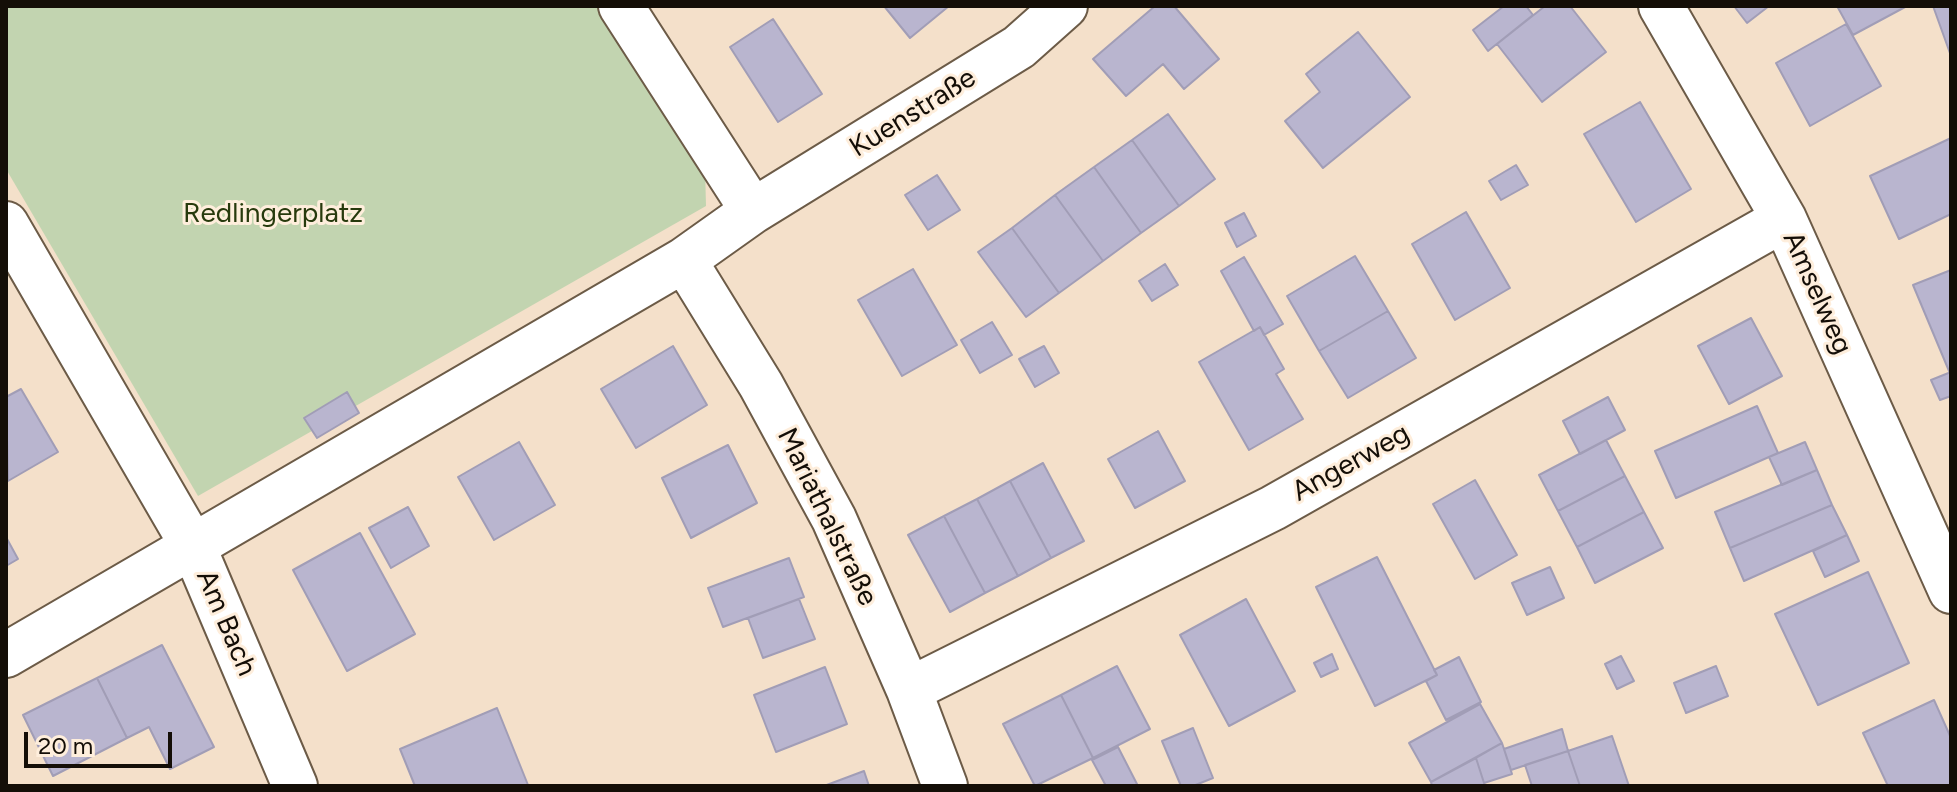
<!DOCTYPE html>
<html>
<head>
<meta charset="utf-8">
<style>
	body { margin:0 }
	#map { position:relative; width:1957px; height:792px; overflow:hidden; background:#f4e0ca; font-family:Figtree,sans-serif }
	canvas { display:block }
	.frame { position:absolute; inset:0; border:8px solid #140e07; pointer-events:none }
	.scale { position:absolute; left:24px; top:732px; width:148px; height:36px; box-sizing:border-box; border:4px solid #140e07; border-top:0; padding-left:10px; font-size:24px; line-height:28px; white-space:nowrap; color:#140e07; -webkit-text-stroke:6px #feeedc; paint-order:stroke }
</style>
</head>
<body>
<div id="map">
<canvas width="1957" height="792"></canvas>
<div class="frame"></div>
<div class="scale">20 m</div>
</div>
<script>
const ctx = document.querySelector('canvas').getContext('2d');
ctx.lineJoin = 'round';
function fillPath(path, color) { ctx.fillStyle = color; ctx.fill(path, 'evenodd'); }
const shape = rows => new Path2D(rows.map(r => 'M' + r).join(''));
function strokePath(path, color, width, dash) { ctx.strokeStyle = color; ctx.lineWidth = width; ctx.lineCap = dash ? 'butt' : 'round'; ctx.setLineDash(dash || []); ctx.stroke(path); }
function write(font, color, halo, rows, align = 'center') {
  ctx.font = font + ' Figtree,sans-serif'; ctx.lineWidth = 6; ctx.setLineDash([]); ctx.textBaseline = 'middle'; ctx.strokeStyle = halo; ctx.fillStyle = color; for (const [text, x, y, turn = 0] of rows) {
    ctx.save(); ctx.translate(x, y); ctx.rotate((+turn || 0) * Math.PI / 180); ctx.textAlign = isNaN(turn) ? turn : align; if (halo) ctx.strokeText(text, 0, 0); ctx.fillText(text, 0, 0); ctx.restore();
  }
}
fillPath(shape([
	[6,6,599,6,705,167,706,206,198,496,6,169]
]), '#c2d4b0');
const building = shape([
	[884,6,949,6,910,38,884,6],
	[1155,6,1174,6,1219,59,1184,89,1163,64,1126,96,1093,59,1155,6],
	[1504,6,1526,6,1533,15,1488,51,1473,30,1504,6],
	[1545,6,1570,6,1606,52,1542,102,1497,44,1545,6],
	[1734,6,1769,6,1747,23,1734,6],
	[1837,6,1907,6,1853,35,1837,6],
	[1933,6,1951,6,1951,56,1933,6],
	[773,19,822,94,778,122,730,47,773,19],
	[1846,24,1881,86,1810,126,1776,63,1846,24],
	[1358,32,1410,97,1323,168,1285,121,1320,92,1306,74,1358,32],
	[1640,102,1691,189,1636,222,1584,134,1640,102],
	[1168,114,1215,179,1179,206,1132,140,1168,114],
	[1951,138,1951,214,1899,239,1870,176,1951,138],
	[1132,140,1179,206,1141,233,1094,167,1132,140],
	[1516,165,1528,185,1501,200,1489,181,1516,165],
	[1094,167,1141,233,1103,261,1055,195,1094,167],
	[937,175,960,210,928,230,905,195,937,175],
	[1055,195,1103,261,1059,293,1012,228,1055,195],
	[1466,212,1510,288,1455,320,1412,244,1466,212],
	[1244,213,1256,236,1237,247,1225,223,1244,213],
	[1012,228,1059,293,1026,317,978,252,1012,228],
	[1355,256,1388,311,1319,351,1287,296,1355,256],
	[1244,257,1283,324,1264,335,1260,327,1254,331,1221,271,1244,257],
	[1165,264,1178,285,1152,301,1139,281,1165,264],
	[913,269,957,345,902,376,858,300,913,269],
	[1951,270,1951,370,1949,371,1913,285,1951,270],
	[1388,311,1416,358,1348,398,1319,351,1388,311],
	[1751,318,1782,376,1729,404,1698,346,1751,318],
	[992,322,1012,355,980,373,961,340,992,322],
	[1260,327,1284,369,1276,374,1303,419,1249,450,1199,362,1260,327],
	[673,346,707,405,636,448,601,389,673,346],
	[1044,346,1059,373,1035,387,1019,359,1044,346],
	[1951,372,1951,396,1940,400,1931,380,1951,372],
	[21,389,58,452,8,481,6,397,21,389],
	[347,392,359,413,317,438,304,418,347,392],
	[1608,397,1625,430,1580,454,1563,421,1608,397],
	[1757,406,1778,453,1676,498,1655,451,1757,406],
	[1158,431,1185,481,1135,508,1108,459,1158,431],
	[1606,440,1625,476,1558,511,1539,475,1606,440],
	[519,442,555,505,494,540,458,477,519,442],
	[1805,442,1817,470,1782,485,1769,457,1805,442],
	[728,445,757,503,691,538,662,478,728,445],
	[1043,463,1084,541,1051,558,1010,481,1043,463],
	[1817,470,1832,505,1730,548,1715,512,1817,470],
	[1625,476,1644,512,1577,547,1558,511,1625,476],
	[1475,480,1517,555,1475,579,1433,504,1475,480],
	[1010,481,1051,558,1018,576,977,499,1010,481],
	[977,499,1018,576,985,593,944,516,977,499],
	[1832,505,1847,535,1744,581,1730,548,1832,505],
	[408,507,429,546,391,568,369,528,408,507],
	[1644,512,1663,548,1595,583,1577,547,1644,512],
	[944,516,985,593,950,612,908,535,944,516],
	[360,533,415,634,347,671,293,570,360,533],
	[1847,535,1859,561,1825,577,1813,551,1847,535],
	[6,537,18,559,6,566,6,537],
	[1377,557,1437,675,1375,706,1316,587,1377,557],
	[789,558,804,597,723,627,708,588,789,558],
	[1550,567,1564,598,1527,615,1512,583,1550,567],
	[1868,572,1909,663,1818,705,1775,614,1868,572],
	[799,599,815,639,763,658,748,618,799,599],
	[1246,599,1295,691,1229,726,1180,635,1246,599],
	[162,645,214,747,170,769,149,727,127,738,97,678,162,645],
	[1332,654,1338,669,1321,677,1314,663,1332,654],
	[1621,656,1634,681,1617,689,1605,664,1621,656],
	[1459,657,1481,702,1446,720,1426,681,1437,675,1434,670,1459,657],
	[1117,666,1150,729,1093,758,1061,695,1117,666],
	[1716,666,1728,696,1686,713,1674,683,1716,666],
	[825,667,847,724,776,752,754,695,825,667],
	[97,678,127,738,53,776,23,715,97,678],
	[1061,695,1093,758,1035,786,1003,724,1061,695],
	[1934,700,1951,738,1951,786,1888,786,1863,733,1934,700],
	[1480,704,1502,743,1431,782,1409,743,1480,704],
	[497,708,528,785,415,786,400,749,497,708],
	[1193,728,1213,778,1193,786,1181,786,1162,741,1193,728],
	[1562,729,1568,751,1511,770,1504,749,1562,729],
	[1612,736,1629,786,1580,786,1568,751,1612,736],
	[1502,743,1512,774,1484,783,1476,758,1502,743],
	[1118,747,1138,786,1106,786,1092,760,1118,747],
	[1568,751,1580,786,1532,786,1525,765,1568,751],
	[1476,758,1485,786,1432,786,1431,782,1476,758],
	[864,771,869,786,824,786,864,771]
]);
fillPath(building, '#b9b5cf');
strokePath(building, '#a19db6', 2);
const minor = shape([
	[621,6,753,211],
	[1661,6,1784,219,1951,591],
	[6,224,194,548,295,786],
	[684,260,761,385,834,519,909,690,945,786],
	[6,655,684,260,753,211,1019,47,1065,6],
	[909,690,1273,508,1784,219]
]);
strokePath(minor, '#6c5b47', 48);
strokePath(minor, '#fff', 44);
write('28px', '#140e07', '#feeedc', [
	["Kuenstraße",913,113,-32],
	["Amselweg",1817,293,66],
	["Angerweg",1351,463,-29],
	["Mariathalstraße",827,517,64],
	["Am Bach",226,623,67]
]);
write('28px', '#273a0d', '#feeedc', [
	["Redlingerplatz",273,214]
]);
</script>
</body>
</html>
